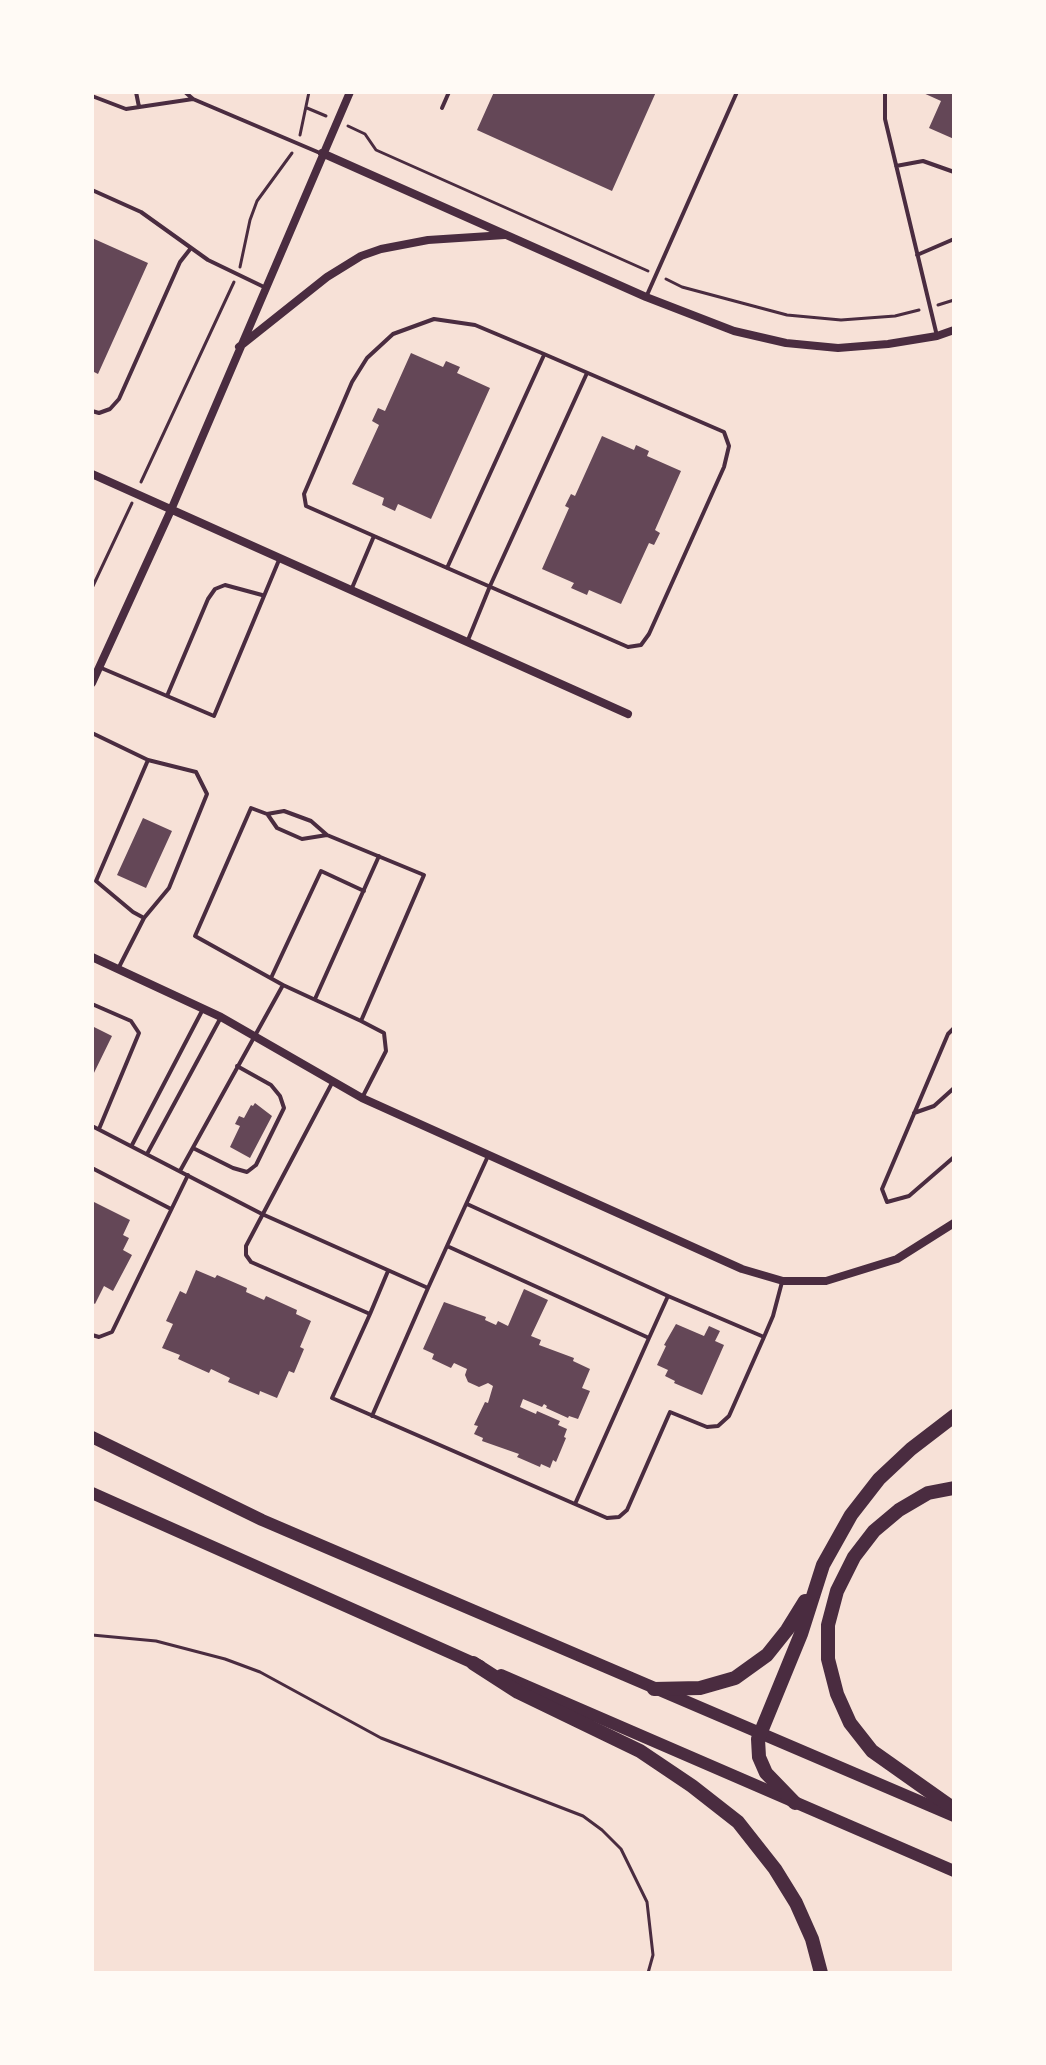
<!DOCTYPE html>
<html>
<head>
<meta charset="utf-8">
<style>
	body { margin:0 }
	#map { position:relative; width:1046px; height:2065px; overflow:hidden; background:#f7e1d7; font-family:Lora,serif }
	canvas { display:block }
	.frame { position:absolute; inset:0; border:94px solid #fffaf5; pointer-events:none }
</style>
</head>
<body>
<div id="map">
<canvas width="1046" height="2065"></canvas>
<div class="frame"></div>
</div>
<script>
const ctx = document.querySelector('canvas').getContext('2d');
ctx.lineJoin = 'round';
function fillPath(path, color) { ctx.fillStyle = color; ctx.fill(path, 'evenodd'); }
const shape = rows => new Path2D(rows.map(r => 'M' + r).join(''));
function strokePath(path, color, width, dash) { ctx.strokeStyle = color; ctx.lineWidth = width; ctx.lineCap = dash ? 'butt' : 'round'; ctx.setLineDash(dash || []); ctx.stroke(path); }
fillPath(shape([
	[494,92,656,92,612,191,477,130],
	[921,92,954,92,954,139,929,128,941,101],
	[92,238,148,263,98,374,92,371],
	[411,353,443,367,446,361,460,367,457,373,490,388,431,519,398,504,395,511,382,505,384,498,352,484,379,425,372,421,378,408,385,411],
	[602,436,634,450,636,445,649,451,647,456,681,471,655,530,660,533,654,545,649,543,621,604,589,590,587,595,571,588,574,583,542,569,569,508,565,506,571,494,575,496],
	[143,818,172,831,146,888,117,875],
	[92,1026,112,1036,92,1077],
	[255,1103,272,1116,250,1158,230,1147,240,1126,235,1124,239,1116,244,1118,251,1105,253,1106],
	[92,1201,130,1220,123,1235,129,1238,123,1250,132,1255,113,1291,104,1286,95,1304,92,1302],
	[196,1270,215,1278,217,1275,247,1288,246,1292,264,1300,266,1296,297,1310,296,1314,311,1321,300,1347,304,1349,294,1373,289,1371,277,1398,260,1391,259,1395,228,1382,230,1378,211,1369,209,1373,178,1359,180,1355,162,1348,173,1324,166,1321,180,1291,186,1294],
	[524,1289,548,1300,531,1336,541,1340,539,1345,574,1358,573,1361,590,1369,582,1388,590,1391,578,1419,569,1416,568,1418,546,1408,547,1406,544,1404,542,1407,523,1399,520,1407,536,1414,537,1411,560,1421,558,1425,567,1429,564,1437,566,1438,556,1462,553,1460,550,1468,541,1464,540,1467,517,1457,519,1454,482,1441,483,1438,474,1434,478,1426,474,1425,485,1402,488,1403,493,1386,488,1383,479,1387,468,1382,465,1375,467,1369,454,1363,451,1368,432,1359,434,1354,423,1349,444,1302,486,1317,485,1320,496,1325,498,1321,508,1326],
	[676,1324,704,1336,709,1326,720,1331,715,1341,724,1345,702,1395,674,1383,675,1381,665,1376,668,1370,657,1365,666,1346,664,1345]
]), '#644757');
strokePath(shape([
	[307,108,326,116],
	[348,126,365,134,376,150,648,271],
	[300,135,309,92],
	[240,267,250,220,257,201,292,153],
	[666,279,682,287,787,315,841,320,895,316,919,310],
	[938,305,954,300],
	[141,482,234,282],
	[92,588,132,503],
	[92,1635,156,1641,225,1659,260,1672,381,1738,583,1816,602,1830,621,1849,647,1902,653,1955,648,1973]
]), '#4a2c40', 3);
strokePath(shape([
	[136,92,139,107],
	[185,92,193,99],
	[885,92,885,119,937,336],
	[92,96,126,109,193,99,320,153],
	[442,108,449,92],
	[896,166,923,161,954,172],
	[92,190,141,212,208,260,264,287],
	[917,255,954,239],
	[647,295,737,92],
	[92,411,99,413,110,409,119,399,180,262,191,248],
	[447,568,544,355],
	[352,588,374,536,628,647,641,645,649,634,724,467,729,446,724,432,544,354,475,325,434,319,393,334,367,358,352,382,304,494,306,506,374,536],
	[468,640,490,586,587,373],
	[99,667,214,716,279,560],
	[167,696,208,599,215,589,225,585,262,595],
	[92,733,148,760,196,772,207,794,169,888,144,918,133,912,96,881,148,760],
	[268,815,277,828,302,839,327,835],
	[118,969,144,918],
	[271,978,321,871,364,891],
	[315,999,379,856],
	[92,1004,131,1021,139,1033,99,1129],
	[361,1021,384,1033,386,1051,362,1098],
	[954,1028,948,1034,882,1189,887,1202,909,1196,954,1157],
	[332,1083,246,1246,246,1255,251,1262,370,1314,388,1271],
	[914,1113,934,1106,954,1088],
	[92,1126,262,1214,428,1288,447,1246],
	[132,1145,203,1009],
	[193,1148,233,1168,247,1172,256,1165,284,1108,280,1096,271,1085,237,1066],
	[147,1154,220,1019],
	[488,1156,447,1246,649,1338,668,1296,764,1337,773,1316,782,1282],
	[92,1168,171,1209],
	[180,1171,283,985,195,936,251,808,267,814,284,811,311,821,327,835,424,875,361,1021,283,985],
	[467,1204,668,1296],
	[370,1314,332,1398,607,1518,619,1517,627,1510,670,1412,707,1427,718,1426,729,1416,764,1337],
	[92,1335,99,1337,112,1332,188,1175],
	[372,1416,428,1288],
	[575,1504,649,1338]
]), '#4a2c40', 4);
strokePath(shape([
	[322,153,646,297,734,331,786,343,838,348,888,344,937,336,954,330],
	[239,347,327,277,361,256,381,249,428,240,505,235],
	[92,474,628,714],
	[92,683,171,510,350,92],
	[92,957,221,1017,362,1098,742,1269,783,1281,826,1281,897,1259,954,1223]
]), '#4a2c40', 8);
strokePath(shape([
	[92,1437,262,1520,954,1816],
	[92,1493,480,1666],
	[501,1675,954,1871]
]), '#4a2c40', 12);
strokePath(shape([
	[954,1488,928,1493,899,1510,874,1531,854,1557,837,1591,828,1625,828,1659,837,1694,850,1723,872,1751,954,1809],
	[473,1663,518,1692,640,1751,692,1786,738,1822,775,1869,796,1903,812,1939,821,1973],
	[654,1689,700,1688,735,1678,767,1655,787,1630,805,1601],
	[795,1803,766,1773,759,1757,758,1739,801,1634,823,1565,851,1515,879,1479,911,1449,954,1416]
]), '#4a2c40', 14);
</script>
</body>
</html>
